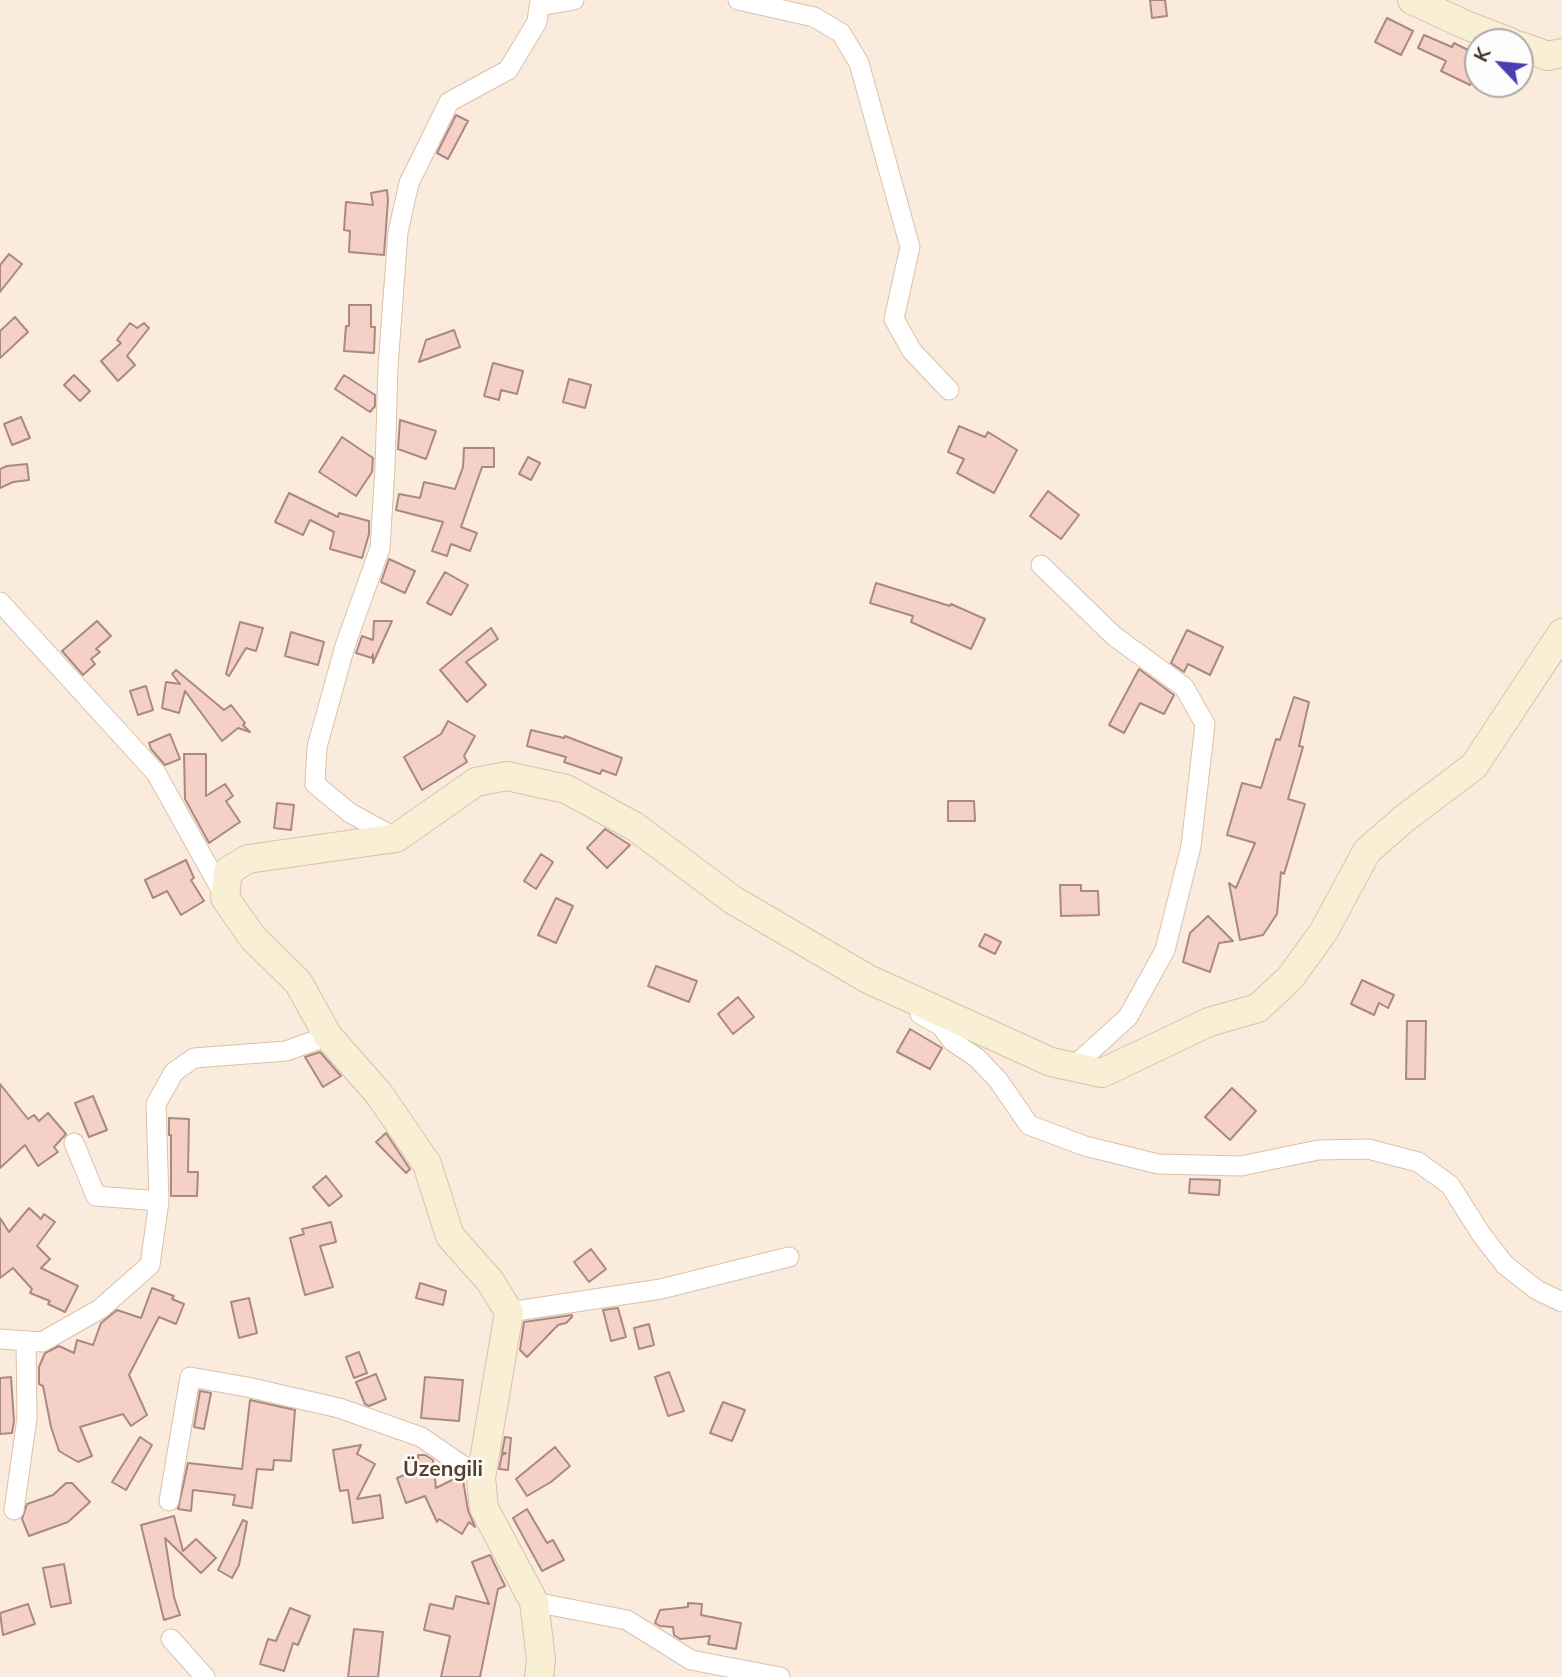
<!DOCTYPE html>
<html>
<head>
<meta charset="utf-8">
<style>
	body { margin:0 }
	#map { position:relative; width:1562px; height:1677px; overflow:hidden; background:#fbebdd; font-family:Mulish,sans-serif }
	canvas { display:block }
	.north { position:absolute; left:1464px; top:28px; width:70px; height:70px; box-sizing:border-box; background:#fcfcfc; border:2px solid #ada9a6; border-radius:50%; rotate:296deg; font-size:19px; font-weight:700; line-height:28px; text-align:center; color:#372d24 }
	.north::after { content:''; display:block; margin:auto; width:24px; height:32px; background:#4b3db4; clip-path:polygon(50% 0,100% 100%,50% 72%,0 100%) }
</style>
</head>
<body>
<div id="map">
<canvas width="1562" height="1677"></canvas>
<div class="north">K</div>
</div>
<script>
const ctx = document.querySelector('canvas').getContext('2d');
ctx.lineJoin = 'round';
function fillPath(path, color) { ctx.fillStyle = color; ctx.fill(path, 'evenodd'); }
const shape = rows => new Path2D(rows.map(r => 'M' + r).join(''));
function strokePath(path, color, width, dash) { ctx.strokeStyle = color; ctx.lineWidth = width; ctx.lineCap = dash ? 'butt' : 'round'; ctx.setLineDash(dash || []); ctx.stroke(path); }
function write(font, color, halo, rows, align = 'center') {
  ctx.font = font + ' Mulish,sans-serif'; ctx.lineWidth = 5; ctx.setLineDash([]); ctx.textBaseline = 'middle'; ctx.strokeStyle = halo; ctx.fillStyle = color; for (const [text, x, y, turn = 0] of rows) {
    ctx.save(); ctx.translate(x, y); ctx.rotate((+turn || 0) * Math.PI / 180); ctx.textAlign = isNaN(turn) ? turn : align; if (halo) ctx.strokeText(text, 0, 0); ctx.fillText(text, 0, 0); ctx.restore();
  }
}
const building = shape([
	[1150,0,1165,0,1167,16,1152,18,1150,0],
	[1387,18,1413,31,1401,55,1375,42,1387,18],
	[1424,35,1452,47,1454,43,1478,55,1478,69,1470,85,1441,71,1446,61,1418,48,1424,35],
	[456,115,468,121,448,159,437,153,456,115],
	[387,190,388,200,384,255,349,252,350,231,344,230,346,202,373,205,371,193,387,190],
	[9,254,22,264,0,292,0,265,9,254],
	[349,305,371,305,371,327,375,327,374,353,344,351,346,326,349,326,349,305],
	[15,317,28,332,0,358,0,331,15,317],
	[130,323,137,328,144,323,149,328,127,356,135,365,118,381,101,361,121,343,117,340,130,323],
	[454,330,460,347,419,362,426,340,454,330],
	[493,363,523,371,517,394,501,390,499,400,484,396,493,363],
	[74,375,90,391,80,401,64,385,74,375],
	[344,375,375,395,375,406,370,412,335,389,344,375],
	[569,379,591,385,585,408,563,402,569,379],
	[21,417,30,438,12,445,4,424,21,417],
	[400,420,436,431,426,459,398,449,400,420],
	[959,426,985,437,988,432,1017,450,994,493,957,473,964,459,948,452,959,426],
	[342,437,373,458,372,472,356,496,319,472,342,437],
	[464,448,494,448,494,467,482,467,461,527,477,533,470,551,451,544,447,556,432,551,443,522,396,510,399,494,420,498,424,482,455,489,463,467,464,448],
	[528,457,540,463,531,480,519,474,528,457],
	[27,464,29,480,13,482,0,488,0,469,7,466,27,464],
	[1048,491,1079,515,1061,539,1030,516,1048,491],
	[289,493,338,517,339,513,369,521,369,534,362,558,330,549,334,532,310,520,303,535,275,522,289,493],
	[389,559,415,571,405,593,381,582,389,559],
	[445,572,468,585,451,615,427,603,445,572],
	[876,583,950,606,951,604,985,619,971,649,911,622,913,616,870,603,876,583],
	[97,621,111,636,96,649,100,652,91,659,95,664,83,675,62,651,97,621],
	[374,621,392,621,373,663,373,654,372,658,356,653,362,636,373,640,374,621],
	[240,622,263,628,256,651,246,648,229,676,226,674,240,622],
	[491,628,498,639,466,662,486,685,467,702,440,670,491,628],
	[1187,630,1223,647,1210,675,1188,664,1184,672,1171,663,1187,630],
	[291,632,324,642,318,665,285,656,291,632],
	[1139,669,1174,695,1164,714,1140,703,1124,733,1109,725,1139,669],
	[176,670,224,710,231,705,245,723,243,725,250,732,238,728,222,741,185,691,179,713,162,708,166,682,180,684,172,674,176,670],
	[146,686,153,710,138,715,130,691,146,686],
	[1294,697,1309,702,1299,746,1303,747,1288,799,1305,804,1284,874,1281,872,1277,914,1263,935,1240,940,1229,883,1236,888,1255,843,1227,835,1242,783,1261,788,1276,739,1280,740,1294,697],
	[448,721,475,736,464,756,467,762,422,790,404,757,441,734,448,721],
	[531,730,564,738,565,736,622,758,616,775,602,770,600,774,564,762,566,757,527,746,531,730],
	[170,734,180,759,165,765,151,749,149,743,170,734],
	[184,754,206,754,206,796,225,784,233,796,226,801,240,822,209,843,185,799,184,754],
	[948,801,974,801,975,821,948,821,948,801],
	[277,803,294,805,291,830,274,828,277,803],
	[605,829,630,845,607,868,587,848,605,829],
	[541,854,553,862,536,889,524,881,541,854],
	[186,860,194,878,191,880,204,901,181,915,167,891,153,898,145,880,186,860],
	[1060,885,1081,885,1081,891,1098,891,1099,915,1061,916,1060,885],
	[556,898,573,906,556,943,538,935,556,898],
	[1208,916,1233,941,1219,943,1210,972,1183,962,1190,933,1208,916],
	[985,934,1001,942,995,954,979,946,985,934],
	[656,966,697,981,689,1002,648,986,656,966],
	[1362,980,1394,995,1388,1008,1379,1003,1374,1015,1351,1004,1362,980],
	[738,997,754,1017,733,1034,718,1014,738,997],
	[1407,1021,1426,1021,1425,1079,1406,1079,1407,1021],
	[910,1029,942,1048,930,1069,897,1052,910,1029],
	[320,1052,341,1076,323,1087,305,1057,320,1052],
	[0,1084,28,1119,34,1115,39,1121,48,1113,66,1134,54,1147,58,1152,38,1166,25,1145,0,1168,0,1084],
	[1232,1088,1256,1111,1230,1140,1205,1117,1232,1088],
	[93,1096,107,1130,89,1137,75,1103,93,1096],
	[169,1118,189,1119,188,1172,198,1172,197,1196,171,1196,171,1135,169,1135,169,1118],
	[386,1133,410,1169,406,1173,376,1142,386,1133],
	[326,1176,342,1196,329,1206,313,1187,326,1176],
	[1190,1179,1220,1180,1219,1195,1189,1193,1190,1179],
	[29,1208,41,1219,44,1214,55,1222,37,1246,50,1259,41,1268,78,1286,65,1312,48,1304,50,1301,30,1293,32,1289,13,1268,0,1278,0,1218,9,1232,29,1208],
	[331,1222,336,1242,320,1246,333,1287,305,1295,290,1238,304,1234,302,1229,331,1222],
	[591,1249,606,1269,589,1282,574,1262,591,1249],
	[420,1283,446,1291,443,1305,416,1298,420,1283],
	[152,1288,174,1296,172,1299,184,1304,176,1324,159,1317,129,1375,147,1415,131,1426,123,1414,80,1427,92,1456,78,1462,59,1451,51,1427,43,1386,39,1384,39,1367,45,1353,59,1346,74,1353,77,1340,93,1345,101,1323,117,1310,141,1318,152,1288],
	[249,1298,257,1333,239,1338,231,1302,249,1298],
	[618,1308,626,1337,611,1341,603,1310,618,1308],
	[572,1315,572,1317,566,1323,558,1325,527,1357,520,1350,524,1322,572,1315],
	[649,1324,654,1345,639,1349,634,1328,649,1324],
	[359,1352,367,1373,354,1378,346,1357,359,1352],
	[669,1372,684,1411,668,1416,655,1377,669,1372],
	[376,1374,386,1399,369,1406,365,1404,356,1382,376,1374],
	[11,1377,14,1421,12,1433,0,1434,0,1378,11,1377],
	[425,1377,463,1380,459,1421,421,1418,425,1377],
	[200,1391,211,1393,204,1429,194,1427,200,1391],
	[250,1400,295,1410,291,1461,274,1460,273,1470,257,1469,252,1508,233,1505,235,1495,193,1490,191,1511,178,1509,188,1463,242,1469,250,1400],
	[723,1402,745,1410,732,1441,710,1433,723,1402],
	[140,1437,152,1445,126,1490,112,1482,140,1437],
	[505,1437,511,1438,508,1470,499,1469,502,1455,506,1453,502,1453,505,1437],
	[361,1445,357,1454,375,1464,357,1499,380,1495,383,1518,353,1523,348,1490,340,1491,333,1450,361,1445],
	[555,1447,570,1466,551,1482,527,1496,516,1479,555,1447],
	[418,1455,425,1455,433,1460,436,1488,458,1477,463,1480,468,1510,475,1527,469,1522,462,1534,439,1519,437,1522,425,1496,406,1503,397,1478,419,1469,418,1455],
	[66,1483,72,1483,90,1502,68,1522,29,1536,22,1519,27,1504,53,1495,66,1483],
	[527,1509,547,1543,553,1540,564,1560,542,1571,513,1518,527,1509],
	[174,1516,183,1551,196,1539,216,1558,201,1573,165,1538,174,1597,180,1615,164,1620,141,1525,174,1516],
	[243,1520,247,1522,239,1565,232,1578,218,1570,243,1520],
	[490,1555,505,1586,498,1589,480,1677,441,1677,450,1636,424,1630,430,1604,453,1609,456,1596,489,1604,472,1562,490,1555],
	[64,1564,71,1603,51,1607,43,1568,64,1564],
	[688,1603,702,1604,701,1615,741,1623,736,1649,708,1644,710,1636,680,1639,674,1635,673,1627,660,1626,655,1623,660,1610,688,1607,688,1603],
	[28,1604,35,1624,3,1635,0,1613,28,1604],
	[290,1608,310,1616,298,1645,293,1643,284,1671,260,1664,268,1639,276,1641,290,1608],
	[354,1629,383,1632,378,1677,348,1677,354,1629]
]);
fillPath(building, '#f4d0c7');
strokePath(building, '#aa8981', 2);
const street = shape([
	[738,0,814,17,841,33,859,63,910,247,894,319,912,351,949,390],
	[539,6,574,0],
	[1041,565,1114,636,1184,687,1205,724,1191,846,1165,950,1128,1017,1073,1067],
	[0,602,156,773,225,897],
	[396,838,350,813,315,784,317,747,345,646,380,548,385,467,388,367,398,232,409,183,449,102,508,70,537,22,540,0],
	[920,1014,941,1026,952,1041,977,1058,998,1080,1029,1125,1085,1146,1158,1164,1241,1166,1318,1150,1368,1149,1418,1162,1450,1185,1481,1234,1505,1265,1537,1290,1562,1302],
	[74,1143,96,1196,159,1201],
	[509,1312,661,1289,789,1257],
	[0,1339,42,1342,100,1309,150,1265,159,1201,156,1104,174,1072,194,1058,286,1051,328,1036],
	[169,1501,190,1377,247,1387,339,1408,421,1437,481,1478],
	[14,1510,27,1418,26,1341],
	[534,1602,627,1620,691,1660,780,1677],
	[171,1639,205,1677]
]);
const secondary = shape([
	[1412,0,1466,25,1510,42],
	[1520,46,1548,56,1562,53],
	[539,1677,541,1659,534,1602,484,1508,481,1478,509,1312,490,1281,450,1236,427,1164,379,1094,328,1036,298,982,253,938,225,898,228,871,248,859,396,838,476,782,507,776,566,789,634,826,733,900,868,979,1051,1062,1102,1073,1209,1022,1258,1008,1290,978,1324,931,1367,851,1405,818,1474,766,1562,633]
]);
strokePath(street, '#dac1aa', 21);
strokePath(secondary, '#dac1aa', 30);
strokePath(street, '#fff', 19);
strokePath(secondary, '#f8efd4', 28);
write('bold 21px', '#56402d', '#fcfcfc', [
	["Üzengili",443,1470]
]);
</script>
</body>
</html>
